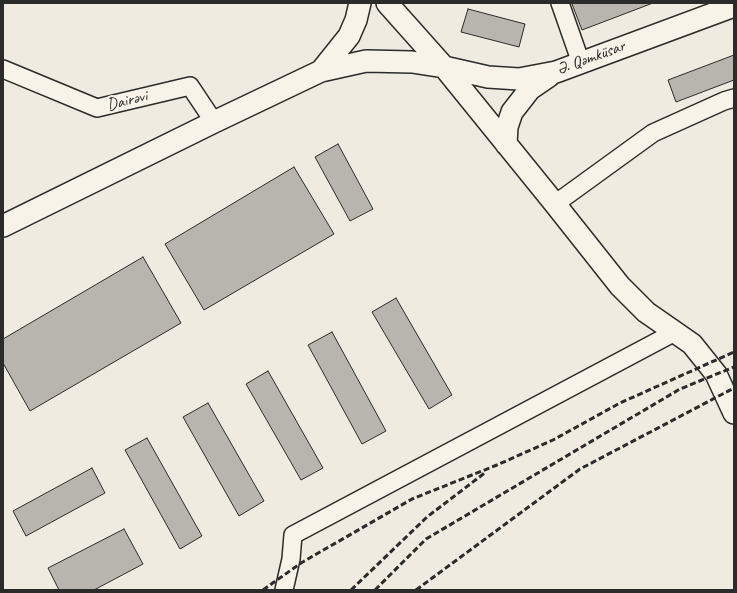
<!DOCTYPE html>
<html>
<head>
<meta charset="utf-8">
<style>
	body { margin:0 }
	#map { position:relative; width:737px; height:593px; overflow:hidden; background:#efebe0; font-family:Caveat,sans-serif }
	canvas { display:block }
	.frame { position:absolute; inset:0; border:4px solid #2b2b2b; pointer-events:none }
</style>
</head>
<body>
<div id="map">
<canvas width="737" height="593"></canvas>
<div class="frame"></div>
</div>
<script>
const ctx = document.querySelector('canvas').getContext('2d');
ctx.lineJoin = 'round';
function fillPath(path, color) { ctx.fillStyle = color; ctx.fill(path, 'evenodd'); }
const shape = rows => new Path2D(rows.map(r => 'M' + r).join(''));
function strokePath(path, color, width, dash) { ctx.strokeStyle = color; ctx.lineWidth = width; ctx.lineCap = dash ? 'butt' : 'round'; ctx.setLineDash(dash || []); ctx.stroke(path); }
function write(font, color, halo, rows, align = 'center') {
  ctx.font = font + ' Caveat,sans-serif'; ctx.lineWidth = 4; ctx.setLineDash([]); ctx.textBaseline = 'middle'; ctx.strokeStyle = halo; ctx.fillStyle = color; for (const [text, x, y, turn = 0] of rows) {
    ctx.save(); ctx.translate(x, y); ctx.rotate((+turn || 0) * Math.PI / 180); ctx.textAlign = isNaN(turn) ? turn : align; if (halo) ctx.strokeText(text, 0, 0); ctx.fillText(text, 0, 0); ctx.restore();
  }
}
const building = shape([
	[574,3,653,3,582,30,572,4,574,3],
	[468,9,525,24,519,47,461,32,468,9],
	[734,55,734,80,676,102,668,80,734,55],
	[338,144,373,209,350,221,315,157,338,144],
	[294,167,334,234,204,310,165,244,294,167],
	[143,257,181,323,30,411,3,363,3,339,143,257],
	[396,298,452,395,429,409,372,312,396,298],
	[332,332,386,431,362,444,308,345,332,332],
	[268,371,323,468,301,480,246,384,268,371],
	[208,403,264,501,239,516,183,417,208,403],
	[147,438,202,536,180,549,125,450,147,438],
	[92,468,105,493,26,536,13,511,92,468],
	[124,529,143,564,94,590,59,590,48,568,124,529]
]);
fillPath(building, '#b8b5ae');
strokePath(building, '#2b2b2b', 1);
const minor = shape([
	[560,3,581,63],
	[3,69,97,108,190,86,214,122],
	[555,204,653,133,724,101,734,98],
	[284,590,291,559,293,535,675,332]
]);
const major = shape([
	[387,3,444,67,555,204,620,286,646,312,692,344,716,374,734,413],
	[321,71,349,36,356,20,360,3],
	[506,144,507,127,512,112,530,89,549,76],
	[3,226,214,122,321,71,366,61,412,62,444,67,488,77,519,79,556,72,734,6]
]);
strokePath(minor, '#2b2b2b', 20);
strokePath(major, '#2b2b2b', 24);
strokePath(minor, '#f7f3e8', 17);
strokePath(major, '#f7f3e8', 21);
strokePath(shape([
	[263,590,301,563,412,499,497,465,553,440,620,403,734,352],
	[351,590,427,517,486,472],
	[375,590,426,539,680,389,734,367],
	[416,590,580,469,734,388]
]), '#2b2b2b', 3, [6, 3]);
write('17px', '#2b2b2b', '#f7f3e8', [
	["Ə. Qəmküsar",591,58,-20],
	["Dairəvi",127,101,-14]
]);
</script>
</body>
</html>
